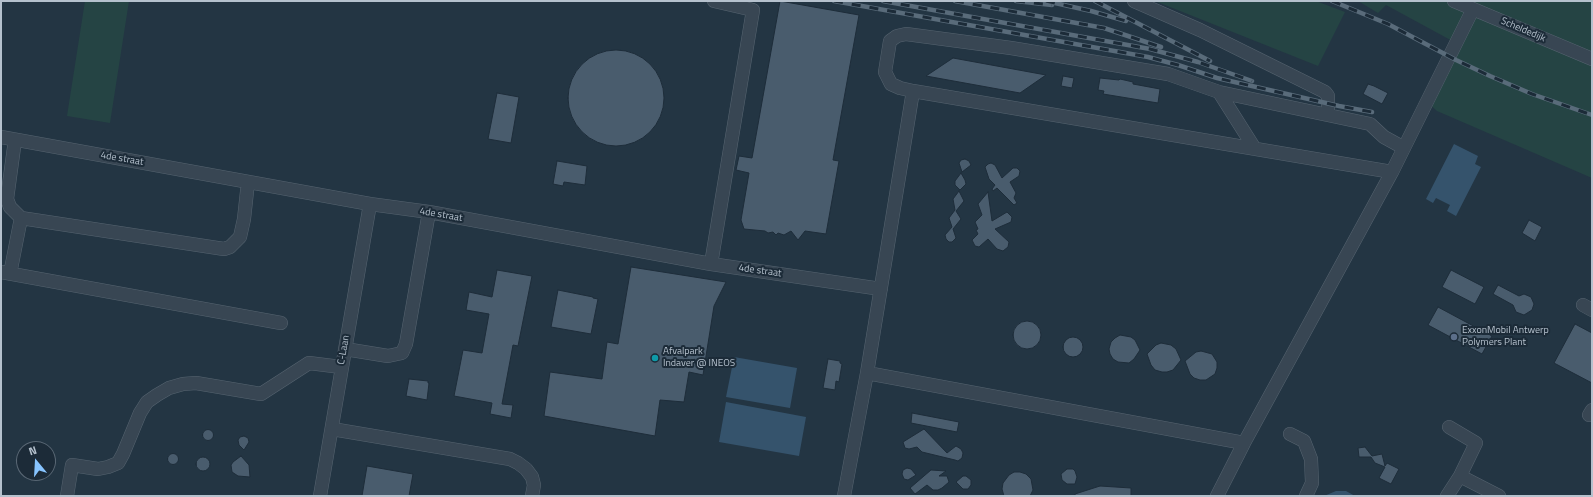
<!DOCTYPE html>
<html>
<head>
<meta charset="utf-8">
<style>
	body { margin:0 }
	#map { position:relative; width:1593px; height:497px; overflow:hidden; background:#233543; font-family:"Titillium Web",sans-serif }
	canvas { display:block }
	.frame { position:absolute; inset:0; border:2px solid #b5c1cd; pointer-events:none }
	.north { position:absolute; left:16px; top:441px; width:40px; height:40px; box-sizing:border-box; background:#1c2b38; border:1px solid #596774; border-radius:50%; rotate:342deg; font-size:11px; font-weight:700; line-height:16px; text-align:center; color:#b5c1cd }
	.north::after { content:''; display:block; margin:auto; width:14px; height:18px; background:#87c4ff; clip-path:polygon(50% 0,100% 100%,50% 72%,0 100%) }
</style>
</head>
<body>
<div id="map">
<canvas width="1593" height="497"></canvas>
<div class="frame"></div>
<div class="north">N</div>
</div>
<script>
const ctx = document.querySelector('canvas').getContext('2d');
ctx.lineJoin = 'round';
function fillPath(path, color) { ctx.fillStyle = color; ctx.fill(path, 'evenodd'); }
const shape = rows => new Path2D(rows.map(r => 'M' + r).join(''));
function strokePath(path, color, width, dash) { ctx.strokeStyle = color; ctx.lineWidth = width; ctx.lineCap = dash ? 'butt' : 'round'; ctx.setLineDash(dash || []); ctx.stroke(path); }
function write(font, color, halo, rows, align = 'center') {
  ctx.font = font + ' "Titillium Web",sans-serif'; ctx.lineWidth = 4; ctx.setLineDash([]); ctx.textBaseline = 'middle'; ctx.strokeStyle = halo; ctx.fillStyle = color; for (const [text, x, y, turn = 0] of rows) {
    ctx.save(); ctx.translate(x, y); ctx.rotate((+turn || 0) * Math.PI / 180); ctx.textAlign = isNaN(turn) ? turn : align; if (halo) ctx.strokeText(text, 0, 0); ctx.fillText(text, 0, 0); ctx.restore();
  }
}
fillPath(shape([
	[85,1,129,1,110,123,67,116],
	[1155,1,1316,1,1345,12,1318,66],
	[1358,1,1592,1,1592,178,1437,111,1427,102,1456,43,1386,5,1378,13]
]), '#254444');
fillPath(shape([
	[1454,144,1478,156,1475,164,1481,167,1456,216,1447,211,1450,205,1436,198,1433,203,1426,199],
	[734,357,797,368,790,408,726,397],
	[726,402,806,417,799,456,719,442],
	[1336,491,1346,491,1355,496,1324,496]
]), '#35536c');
const building = shape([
	[780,1,859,15,833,160,839,161,826,234,805,231,798,240,791,231,784,235,778,233,776,235,773,232,768,233,765,231,744,229,741,220,749,173,736,170,739,156,752,158,780,1],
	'568 98a48 48 0 1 1 96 0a48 48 0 1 1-96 0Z',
	[953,58,1046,75,1020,93,926,76,953,58],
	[1063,76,1074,78,1072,88,1061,86,1063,76],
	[1100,78,1119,80,1120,79,1133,82,1133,84,1160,89,1158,103,1103,94,1104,91,1098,90,1100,78],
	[1368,84,1374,86,1388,93,1382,104,1363,94,1368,84],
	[497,93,519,97,511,143,488,139,497,93],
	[965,159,969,161,971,165,962,172,959,163,961,160,965,159],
	[557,161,587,166,585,185,564,182,563,186,553,184,557,161],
	[991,163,995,165,1002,178,1013,168,1017,168,1020,171,1019,176,1010,182,1016,193,1014,198,1017,203,1014,205,997,188,993,191,992,189,995,185,989,179,985,167,988,164,991,163],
	[961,173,965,180,966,184,960,190,955,185,955,181,961,173],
	[959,191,964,201,956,211,961,219,953,229,956,238,952,242,949,242,946,239,945,235,952,227,949,218,955,210,953,199,959,191],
	[988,192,992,221,1007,212,1012,217,1011,222,995,229,1009,242,1008,247,1003,251,997,249,988,239,979,247,975,246,972,240,978,234,976,230,978,229,975,222,982,215,978,204,988,192],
	[1529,220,1542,227,1535,241,1522,233,1529,220],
	[631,267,726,282,714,306,703,375,689,372,684,402,660,400,655,436,544,416,550,372,602,379,607,342,618,344,631,267],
	[497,270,532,276,518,346,513,345,502,404,513,405,511,418,490,414,492,403,454,396,463,350,482,353,489,314,466,310,469,292,492,297,497,270],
	[1451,270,1484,287,1475,304,1442,287,1451,270],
	[1498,285,1519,296,1524,294,1531,297,1534,304,1532,310,1524,315,1516,312,1513,305,1493,294,1498,285],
	[558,290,593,297,593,298,598,299,591,334,551,327,558,290],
	[1438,307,1492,336,1482,354,1428,325,1438,307],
	'1013 335a14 14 0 1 1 28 0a14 14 0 1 1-28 0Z',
	[1575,324,1592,333,1592,383,1554,363,1575,324],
	[1120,335,1131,337,1135,340,1140,350,1134,359,1129,363,1118,362,1113,359,1110,354,1109,349,1111,342,1115,338,1120,335],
	'1063 347a10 10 0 1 1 20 0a10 10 0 1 1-20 0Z',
	[1161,343,1171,345,1176,349,1181,360,1173,370,1167,372,1162,372,1155,370,1151,365,1147,354,1156,345,1161,343],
	[1201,351,1212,354,1217,362,1217,368,1215,374,1206,380,1200,380,1194,378,1190,374,1185,361,1196,352,1201,351],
	[828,359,840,361,840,363,842,364,839,382,836,381,835,390,823,388,828,359],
	[409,379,428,381,428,383,429,383,427,400,406,396,409,379],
	[912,413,959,422,957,432,911,423,912,413],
	[924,429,947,453,956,446,961,449,963,453,962,458,958,461,955,460,922,452,917,447,909,449,905,448,903,442,924,429],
	'202.5 435a5.5 5.5 0 1 1 11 0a5.5 5.5 0 1 1-11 0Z',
	[244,436,248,438,249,442,244,450,239,445,238,440,240,437,244,436],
	[1365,447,1372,456,1382,454,1385,466,1387,463,1399,469,1391,484,1379,478,1385,467,1375,463,1371,457,1359,457,1358,448,1365,447],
	'167.5 459a5.5 5.5 0 1 1 11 0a5.5 5.5 0 1 1-11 0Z',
	[241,456,249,465,250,477,238,476,232,472,231,465,233,462,241,456],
	'196 464a7 7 0 1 1 14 0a7 7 0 1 1-14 0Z',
	[367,466,413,474,409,496,362,496,367,466],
	[907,468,911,469,916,475,908,480,904,479,902,474,903,470,907,468],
	[1067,469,1073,469,1075,471,1077,477,1075,484,1067,484,1062,480,1061,474,1067,469],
	[931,470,946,471,939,476,947,476,949,482,942,488,938,490,933,490,927,485,915,494,910,488,931,470],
	[1014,472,1020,472,1026,474,1031,479,1033,490,1030,496,1004,496,1002,489,1003,483,1009,475,1014,472],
	[963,476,966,476,971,480,971,485,968,489,963,489,956,482,963,476],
	[1100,486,1131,488,1131,496,1075,496,1075,494,1100,486]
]);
fillPath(building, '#495c6d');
strokePath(building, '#1e2d3a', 1);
const minor = shape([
	[1134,1,1200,30,1325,92,1328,96,1328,115],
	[1454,1,1592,59],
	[913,91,900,88,891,84,885,72,890,41,897,36,906,34,1011,48,1168,74,1219,92],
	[1,137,370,204,429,212,711,264,881,289],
	[1255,149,1219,92,1370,124,1384,137,1404,148],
	[1392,172,1473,9],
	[21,218,224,249,230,247,240,237,244,219,248,182],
	[711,264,753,10,714,1],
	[1,272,281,323],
	[10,274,21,218,10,207,7,199,15,140],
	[1583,305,1592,310],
	[345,349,388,356,402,353,406,344,429,212],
	[867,373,913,91,1392,172,1244,443],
	[1589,415,1592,410],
	[332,429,510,459,518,463,526,469,532,477,534,485,532,496],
	[1290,434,1304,441,1311,459,1312,483,1306,496],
	[1460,476,1499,496],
	[67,496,72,465,98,469,108,467,118,463,123,454,140,413,147,402,157,395,169,388,183,384,196,383,261,394,309,363,341,367],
	[320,496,370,204],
	[844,496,867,373,1244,443,1217,496],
	[1447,496,1460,476,1476,443,1449,427]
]);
strokePath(minor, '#566470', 14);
strokePath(minor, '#384653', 13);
const rail = shape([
	[834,1,1148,57,1178,65,1217,78,1339,106,1372,112],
	[883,1,1150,49,1198,62,1252,81],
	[955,1,1104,28,1161,47],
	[1016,1,1052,5],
	[1046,1,1091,11,1126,21],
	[1095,1,1210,61],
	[1332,1,1388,24,1456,60,1490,76,1532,94,1592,115]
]);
strokePath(rail, '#596b7a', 4.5);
strokePath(rail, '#1c2b38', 3, [9]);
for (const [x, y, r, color] of [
	[1454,337,4,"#5c6f8a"],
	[655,358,4,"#0f9aa8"]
]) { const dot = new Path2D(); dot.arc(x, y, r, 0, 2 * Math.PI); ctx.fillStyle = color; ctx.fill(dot); strokePath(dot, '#1c2b38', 1.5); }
write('10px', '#b5c1cd', '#1c2b38', [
	["Scheldedijk",1523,30,23],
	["4de straat",122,159,10],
	["4de straat",441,215,10],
	["4de straat",760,271,8],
	["C-Laan",344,350,-80]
]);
write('10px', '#b5c1cd', '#1c2b38', [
	["ExxonMobil Antwerp",1462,331],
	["Polymers Plant",1462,343],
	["Afvalpark",663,352],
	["Indaver @ INEOS",663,364]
], 'left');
</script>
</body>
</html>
